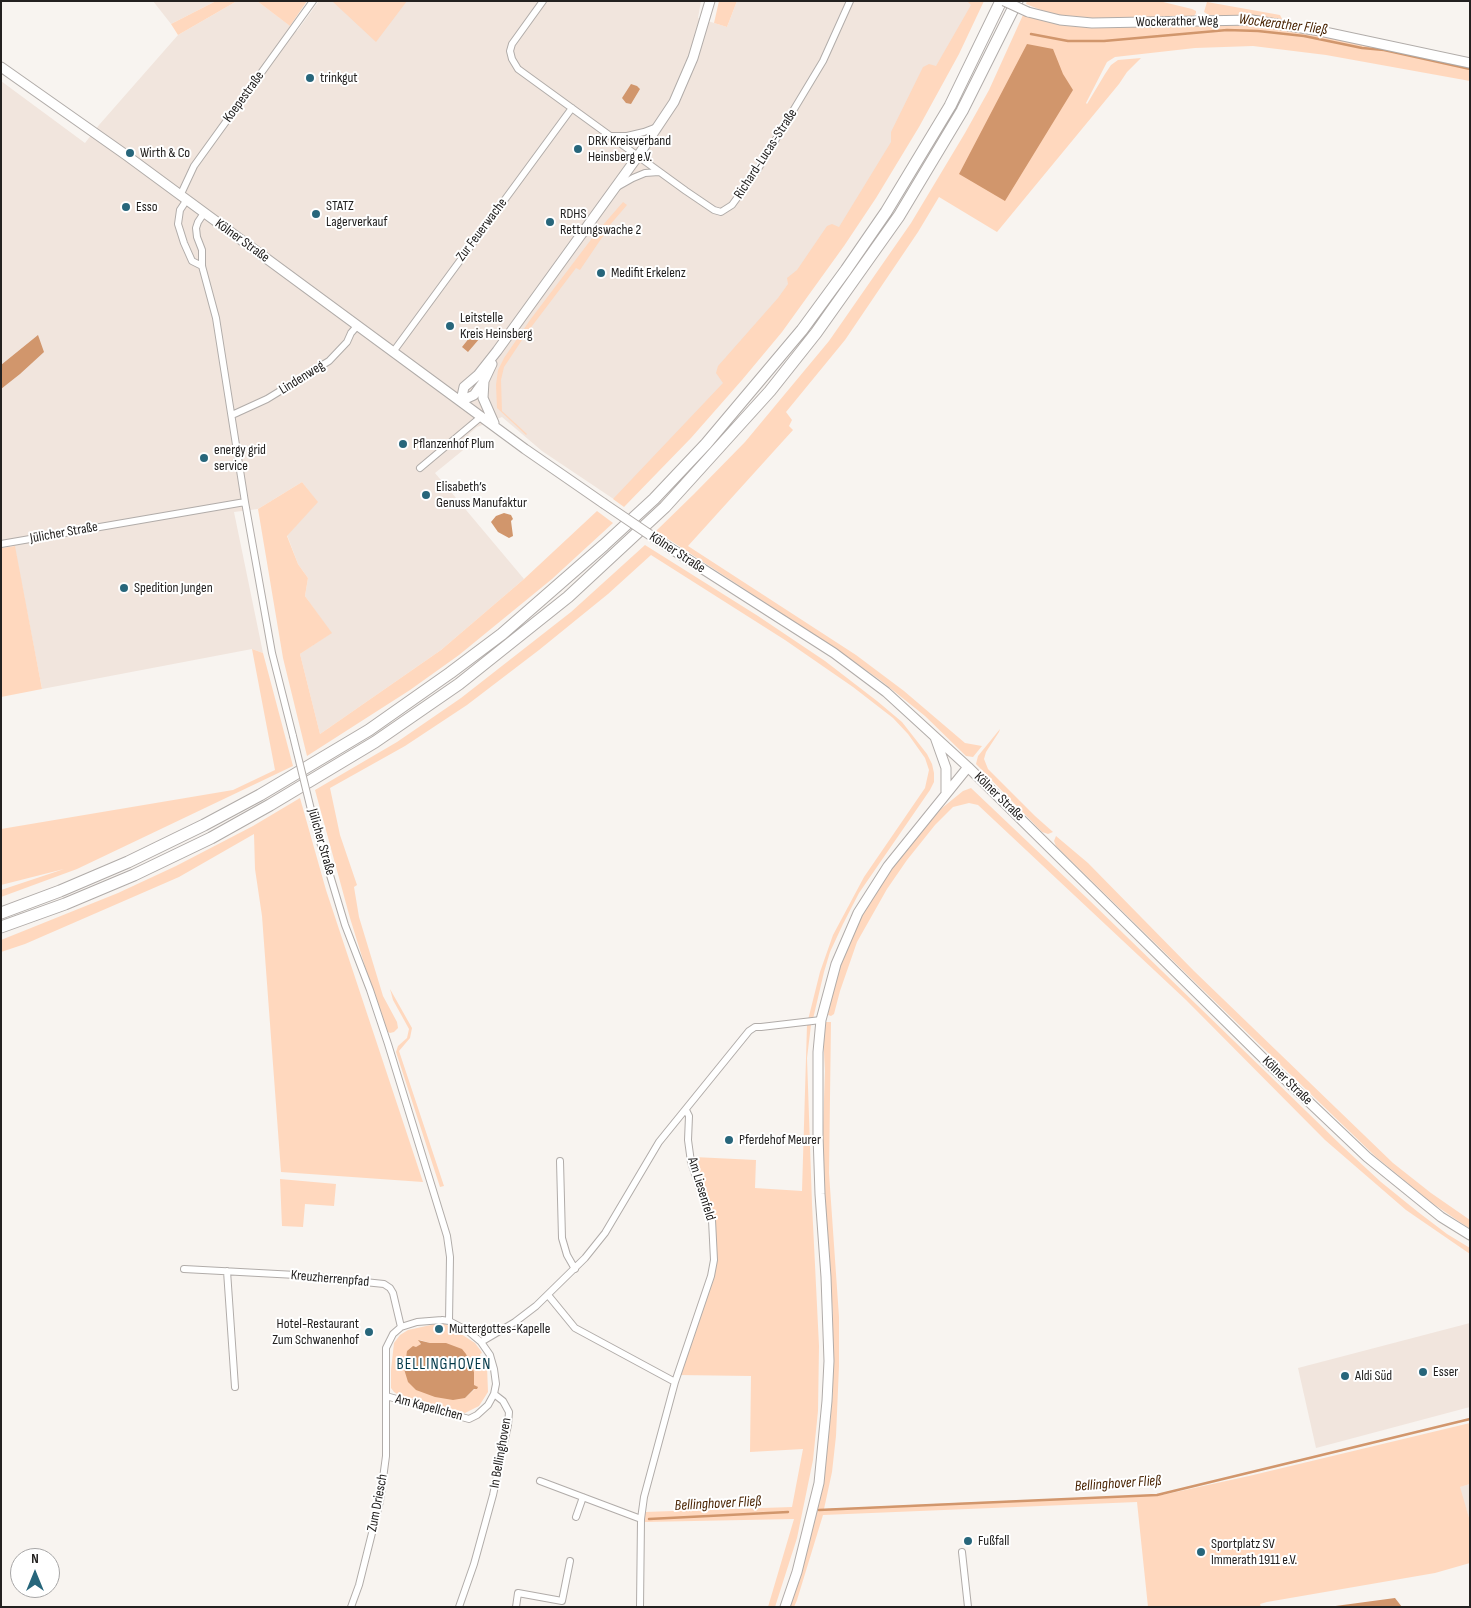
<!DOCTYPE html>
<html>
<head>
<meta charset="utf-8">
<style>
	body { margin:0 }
	#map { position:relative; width:1471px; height:1608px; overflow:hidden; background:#f8f4f0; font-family:"Sofia Sans Condensed",sans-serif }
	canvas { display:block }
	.frame { position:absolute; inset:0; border:2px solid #232120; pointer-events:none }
	.north { position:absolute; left:10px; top:1548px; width:50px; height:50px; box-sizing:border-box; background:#fff; border:1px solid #a7a6a6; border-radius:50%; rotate:0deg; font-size:14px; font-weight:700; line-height:20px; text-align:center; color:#232120 }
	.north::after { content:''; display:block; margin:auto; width:18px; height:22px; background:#27667b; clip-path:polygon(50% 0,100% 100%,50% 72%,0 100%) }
</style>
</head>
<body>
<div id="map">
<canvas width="1471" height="1608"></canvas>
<div class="frame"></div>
<div class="north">N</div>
</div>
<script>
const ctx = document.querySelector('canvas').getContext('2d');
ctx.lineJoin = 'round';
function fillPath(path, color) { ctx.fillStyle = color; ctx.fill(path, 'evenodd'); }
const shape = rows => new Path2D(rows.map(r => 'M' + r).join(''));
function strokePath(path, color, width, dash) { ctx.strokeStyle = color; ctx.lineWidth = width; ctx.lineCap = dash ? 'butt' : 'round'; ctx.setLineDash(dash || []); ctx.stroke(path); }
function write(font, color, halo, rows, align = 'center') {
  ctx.font = font + ' "Sofia Sans Condensed",sans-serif'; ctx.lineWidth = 4; ctx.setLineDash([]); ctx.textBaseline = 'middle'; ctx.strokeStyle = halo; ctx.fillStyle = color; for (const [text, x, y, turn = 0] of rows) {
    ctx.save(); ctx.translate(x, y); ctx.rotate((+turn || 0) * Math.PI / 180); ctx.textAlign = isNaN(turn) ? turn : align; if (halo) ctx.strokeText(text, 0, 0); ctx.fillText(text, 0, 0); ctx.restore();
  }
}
fillPath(shape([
	[153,1,216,1,171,24],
	[237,1,257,1,297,31,319,1,701,1,698,18,727,27,737,1,968,1,979,10,821,274,621,504,542,451,502,417,477,427,468,435,473,442,435,473,524,579,441,650,320,734,300,654,331,633,305,596,308,578,298,564,287,535,317,502,302,482,258,509,234,512,263,653,252,649,42,689,13,539,1,541,1,81,85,143,99,125,178,35],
	[1470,1323,1470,1407,1316,1448,1298,1368],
	[1470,1484,1470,1521,1459,1487]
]), '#f1e5dd');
fillPath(shape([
	[216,1,237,1,178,35,171,24],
	[257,1,307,1,290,26],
	[332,1,407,1,376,42],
	[719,1,737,1,727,27,714,23],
	[967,1,984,1,959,54,919,127,876,198,844,246,782,332,742,380,691,438,624,507,613,499,723,383,716,373,718,366,778,298,788,284,787,278,797,270,827,226,832,224,839,227,891,142,891,132,923,67,929,64,936,66,971,5],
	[1027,1,1159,1,1192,9,1196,11,1196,13,1194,16,1114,20,1078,18,1061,16,1041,10,1026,4],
	[1207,2,1280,15,1282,19,1209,15,1204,12],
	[1023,15,1072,26,1102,28,1204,25,1273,26,1470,66,1470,81,1326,55,1253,46,1195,48,1115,57,1107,62,1086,103,1087,104,1105,74,1111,65,1118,60,1141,58,1127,72,1119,84,997,232,939,197,918,232,845,340,786,412,792,420,789,426,793,430,688,546,856,655,904,691,965,743,982,746,973,757,966,756,925,716,880,680,842,653,656,531,694,494,745,442,829,341,911,223,965,133,989,90],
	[623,202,627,205,609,226,611,228,601,239,580,270,576,268,526,334,504,367,501,380,502,411,527,434,526,435,497,408,496,385,498,370,504,358,530,320,596,233],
	[302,482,318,502,287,536,298,564,308,578,305,596,332,633,300,654,320,734,441,650,524,579,597,511,613,523,552,579,459,655,410,690,307,756,283,658,258,509],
	[645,545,758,616,825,661,877,701,902,722,927,754,932,764,934,773,934,782,930,790,859,893,843,924,830,952,824,972,813,1019,808,1020,820,972,833,935,864,877,925,788,929,770,925,758,908,734,893,718,853,687,785,640,651,555,608,594,539,650,467,705,405,746,330,788,340,835,357,885,354,887,359,917,383,996,397,1022,398,1028,394,1032,390,1033,386,1031,381,1018,350,918,315,790,397,742,461,698,571,612],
	[15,546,42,689,1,697,1,548],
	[252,649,263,653,293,766,77,869,1,897,1,890,64,869,1,885,1,829,233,790,275,770],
	[1000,729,999,732,986,752,984,759,988,769,1035,816,1053,832,1048,834,1042,832,976,764,978,756],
	[971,788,1089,900,1342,1146,1381,1182,1418,1212,1447,1234,1470,1248,1470,1254,1406,1210,1325,1140,1186,1000,978,805,969,803,953,807,935,825,907,860,887,889,857,942,840,991,834,1014,831,1016,828,1015,836,975,842,960,863,913,878,889,911,842,942,808,963,791],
	[300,798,326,890,423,1182,281,1172,262,916,255,869,254,834,179,877,25,944,1,952,1,940,118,893,176,866,253,826],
	[1056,836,1088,863,1194,971,1393,1163,1431,1193,1470,1220,1470,1229,1432,1203,1376,1157,1204,991,1056,846,1054,841],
	[390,989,412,1028,410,1038,399,1051,444,1186,440,1187,396,1052,398,1046,407,1038,409,1029,393,1000],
	[826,1022,831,1022,829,1173,839,1317,839,1366,836,1436,832,1472,824,1509,976,1502,1162,1495,1249,1476,1470,1423,1470,1484,1460,1487,1470,1521,1470,1563,1435,1573,1267,1602,1260,1604,1261,1607,1148,1607,1137,1502,823,1515,797,1600,794,1607,790,1607,800,1578,818,1507,827,1451,833,1392,833,1316,822,1155,825,1071,823,1034],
	[807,1025,811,1025,807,1058,812,1204,819,1346,818,1411,813,1460,797,1538,775,1607,768,1607,794,1519,644,1522,644,1512,792,1507,803,1449,750,1452,751,1376,678,1375,716,1263,714,1216,699,1179,694,1157,756,1160,755,1188,802,1191],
	[280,1179,336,1184,334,1206,305,1204,303,1227,282,1226],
	[440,1323,447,1325,475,1343,481,1351,482,1353,480,1354,483,1366,487,1366,488,1392,479,1406,465,1413,399,1395,394,1392,391,1388,391,1370,394,1343,400,1335,408,1330],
	[420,1340,430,1343,474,1372,474,1386,477,1387,465,1398,399,1367,408,1353,421,1344,419,1341]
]), '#ffd8be');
fillPath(shape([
	[1027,44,1053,49,1063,74,1073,90,1005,201,959,174],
	[631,84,637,86,640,89,631,104,626,103,622,98],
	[474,332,480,338,468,352,462,347],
	[38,335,44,352,20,374,1,389,1,365],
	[504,513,511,515,513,519,511,521,513,536,509,538,498,532,491,522,496,516],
	[418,1340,430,1343,446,1343,462,1349,466,1354,474,1372,474,1385,478,1387,477,1389,474,1389,465,1398,453,1400,435,1397,416,1390,408,1382,404,1369,399,1367,406,1358,407,1351,413,1346,416,1347,421,1344],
	[1395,1598,1402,1607,1328,1607]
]), '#d1966c');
strokePath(shape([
	[1031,34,1068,41,1104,41,1227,30,1258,31,1304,36,1362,48,1384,50,1470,69],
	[819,1510,1157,1495,1470,1419],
	[649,1519,788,1512]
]), '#d1966c', 2.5);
const street = shape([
	[543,1,512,44,510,51,512,59,518,69,686,191,714,210,721,212,732,205,758,169,823,61,850,1],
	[611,136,627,136,644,132,657,127],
	[617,187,633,178,645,173,659,172],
	[180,196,194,166,313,1],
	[186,201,180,210,178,224,184,243,192,261,202,266],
	[204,213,198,222,196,228,197,237,202,250,202,266,216,318,245,502,272,653,293,736],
	[393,352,572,108],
	[232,415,267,399,329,361,347,342,351,333,358,325],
	[420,468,482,416],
	[1,544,245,502],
	[314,822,345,925,370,990,388,1044,447,1236,450,1257,449,1321],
	[560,1161,562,1238,567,1255,575,1269],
	[184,1269,296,1275,384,1284,390,1288,393,1293,401,1327],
	[227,1271,235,1387],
	[548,1295,575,1328,675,1382],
	[442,1320,449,1321,468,1331,481,1342,490,1355,494,1369,496,1384,494,1394,488,1405,477,1415,469,1419,386,1396,386,1348,393,1334,401,1327,417,1322,442,1320],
	[481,1342,515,1322,536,1306,585,1258,605,1233,659,1142,749,1031,755,1027,761,1027,821,1020],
	[540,1481,641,1519],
	[576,1517,583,1497],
	[962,1552,968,1607],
	[351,1607,359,1585,380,1501,386,1456,386,1396],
	[459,1607,474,1564,493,1495,508,1425,509,1412,503,1401,494,1394],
	[516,1607,518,1593,562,1601,570,1561],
	[640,1607,641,1519,644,1497,675,1382,711,1276,714,1260,712,1220,701,1192,691,1162,688,1140,689,1116,686,1110]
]);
const secondary = shape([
	[1028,12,1060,20,1092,23,1252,20,1320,31,1470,63],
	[1,67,126,155,525,449,603,503],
	[484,381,483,398,494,423],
	[461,401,464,387,478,375,497,351,638,156,674,102,693,58,710,1],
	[461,401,474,395,484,381,492,364],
	[656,539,834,653,886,692,968,767,1269,1064,1367,1157,1441,1217,1470,1235],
	[935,737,946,768,946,792],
	[785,1607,797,1572,819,1483,827,1401,829,1361,826,1277,820,1194,818,1135,818,1052,821,1020,836,964,858,913,888,866,968,767]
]);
const highway = shape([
	[1,913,60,891,128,862,204,825,260,795,369,730,450,673,502,634,604,545,654,499,706,444,802,330,846,270,886,212,950,106,1001,1],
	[1,927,65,904,134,875,211,838,270,805,375,742,459,684,568,597,665,507,770,391,816,333,899,216,962,111,1017,1]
]);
strokePath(street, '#b1aca9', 8);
strokePath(secondary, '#b1aca9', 11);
strokePath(highway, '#b1aca9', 13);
strokePath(street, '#fff', 6);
strokePath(secondary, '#fff', 9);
strokePath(highway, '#fff', 11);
const streetBridge = shape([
	[293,736,314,822]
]);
const secondaryBridge = shape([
	[1004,1,1028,12],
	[603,503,656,539]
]);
strokePath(streetBridge, '#b1aca9', 8, []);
strokePath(secondaryBridge, '#b1aca9', 11, []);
strokePath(streetBridge, '#fff', 6);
strokePath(secondaryBridge, '#fff', 9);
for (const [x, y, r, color] of [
	[310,78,5,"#27667b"],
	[578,149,5,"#27667b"],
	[130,153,5,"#27667b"],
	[126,207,5,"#27667b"],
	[316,214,5,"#27667b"],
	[550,222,5,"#27667b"],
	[601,273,5,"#27667b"],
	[450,326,5,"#27667b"],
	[403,444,5,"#27667b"],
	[204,458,5,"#27667b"],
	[426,495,5,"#27667b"],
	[124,588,5,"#27667b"],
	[729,1140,5,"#27667b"],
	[439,1329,5,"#27667b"],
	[369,1332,5,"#27667b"],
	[1423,1372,5,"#27667b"],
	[1345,1376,5,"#27667b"],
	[968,1541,5,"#27667b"],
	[1201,1552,5,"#27667b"]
]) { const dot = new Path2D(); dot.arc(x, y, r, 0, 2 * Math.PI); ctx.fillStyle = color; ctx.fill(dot); strokePath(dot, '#fff', 2); }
write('14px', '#232120', '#fff', [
	["Wockerather Weg",1177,22,-1],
	["Koepestraße",244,97,-54],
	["Richard-Lucas-Straße",766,154,-57],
	["Zur Feuerwache",482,230,-53],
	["Kölner Straße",242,241,36],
	["Lindenweg",302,378,-32],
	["Jülicher Straße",64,533,-10],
	["Kölner Straße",677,553,33],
	["Kölner Straße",999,797,44],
	["Jülicher Straße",321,842,74],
	["Kölner Straße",1287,1081,44],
	["Am Liesenfeld",701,1189,73],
	["Kreuzherrenpfad",330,1279,5],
	["Am Kapellchen",429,1408,15],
	["In Bellinghoven",501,1453,-80],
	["Zum Driesch",378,1503,-79]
]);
write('14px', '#232120', '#fff', [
	["trinkgut",320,78],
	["DRK Kreisverband",588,141],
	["Heinsberg e.V.",588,157],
	["Wirth & Co",140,153],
	["STATZ",326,206],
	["Lagerverkauf",326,222],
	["Esso",136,207],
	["RDHS",560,214],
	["Rettungswache 2",560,230],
	["Medifit Erkelenz",611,273],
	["Leitstelle",460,318],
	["Kreis Heinsberg",460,334],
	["Pflanzenhof Plum",413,444],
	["energy grid",214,450],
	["service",214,466],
	["Elisabeth’s",436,487],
	["Genuss Manufaktur",436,503],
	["Spedition Jungen",134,588],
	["Pferdehof Meurer",739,1140],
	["Hotel-Restaurant",359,1324,"right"],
	["Zum Schwanenhof",359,1340,"right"],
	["Muttergottes-Kapelle",449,1329],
	["Esser",1433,1372],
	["Aldi Süd",1355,1376],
	["Fußfall",978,1541],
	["Sportplatz SV",1211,1544],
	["Immerath 1911 e.V.",1211,1560]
], 'left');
write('italic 15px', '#482200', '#fff', [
	["Wockerather Fließ",1283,25,7],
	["Bellinghover Fließ",1118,1484,-4],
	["Bellinghover Fließ",718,1504,-3]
]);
ctx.letterSpacing = '1px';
write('16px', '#003747', '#fff', [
	["BELLINGHOVEN",444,1365]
]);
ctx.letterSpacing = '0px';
</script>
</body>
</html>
